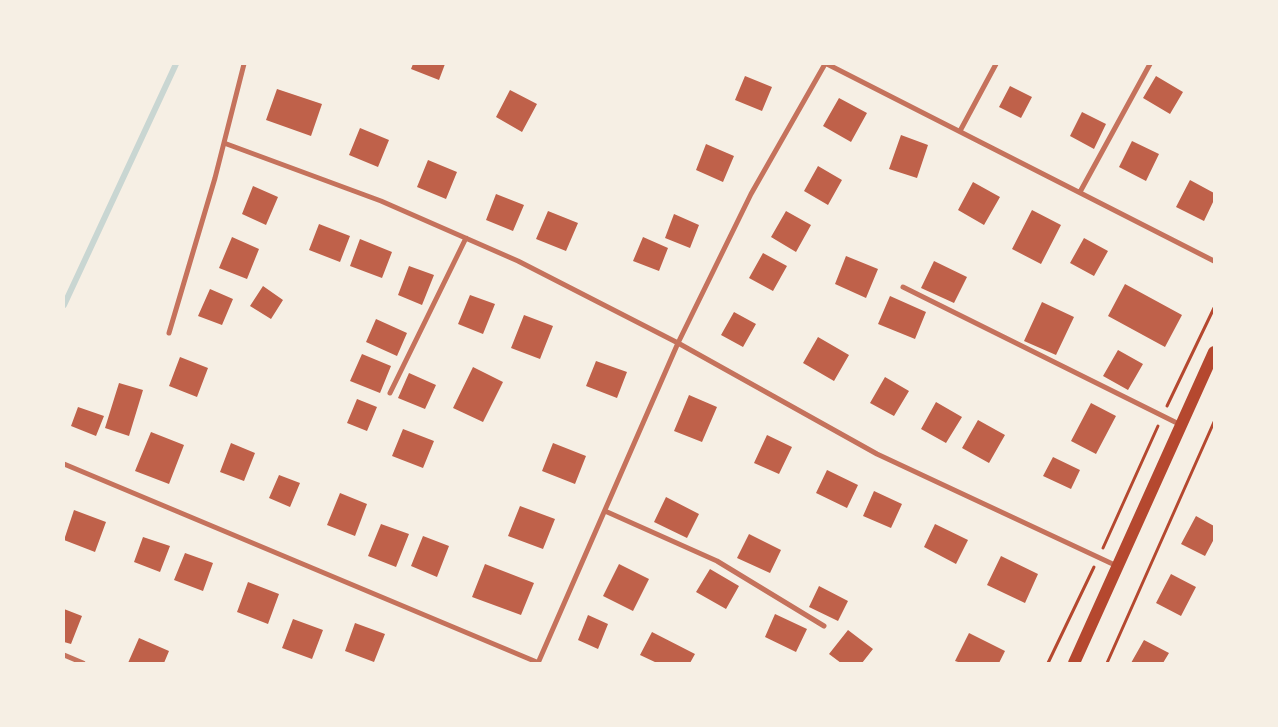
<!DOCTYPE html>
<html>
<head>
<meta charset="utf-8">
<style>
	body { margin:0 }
	#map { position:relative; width:1278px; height:727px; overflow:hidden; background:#f6efe4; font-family:"Alegreya Sans",sans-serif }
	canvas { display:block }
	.frame { position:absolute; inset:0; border:65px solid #f6efe4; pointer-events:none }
</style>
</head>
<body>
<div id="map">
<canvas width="1278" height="727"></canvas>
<div class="frame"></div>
</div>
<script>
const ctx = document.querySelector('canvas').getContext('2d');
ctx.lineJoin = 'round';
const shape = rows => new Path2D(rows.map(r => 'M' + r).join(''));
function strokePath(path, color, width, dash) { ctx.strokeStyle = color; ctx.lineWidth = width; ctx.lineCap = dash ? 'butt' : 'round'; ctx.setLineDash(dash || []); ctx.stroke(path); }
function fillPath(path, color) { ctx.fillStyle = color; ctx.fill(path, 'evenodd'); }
strokePath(shape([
	[64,305,176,64]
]), '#c9d6d2', 6);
fillPath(shape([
	[413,64,445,64,439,80,411,69],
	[745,76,772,87,762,111,735,100],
	[1156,76,1183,92,1170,114,1143,98],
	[1010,86,1032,97,1021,118,999,107],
	[277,89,322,104,311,136,266,120],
	[510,90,537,104,522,132,496,117],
	[839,98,867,113,851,142,823,126],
	[1082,112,1106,124,1094,149,1070,136],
	[360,128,389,140,378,167,349,155],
	[901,135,928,145,917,178,889,169],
	[1132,141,1159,154,1146,181,1119,167],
	[706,144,734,156,723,182,696,170],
	[428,160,457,172,446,199,417,187],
	[818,166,842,180,828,205,804,191],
	[1190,180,1214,193,1214,200,1204,221,1176,207],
	[973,182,1000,197,984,225,958,210],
	[253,186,278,197,266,225,242,214],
	[496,194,524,205,513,231,486,220],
	[1032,210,1061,225,1041,264,1012,249],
	[548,211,578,223,566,251,536,239],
	[786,211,811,225,796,252,771,237],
	[674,214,699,225,690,248,665,238],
	[319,224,350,236,340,262,309,250],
	[232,237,259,249,247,279,219,268],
	[643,237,668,248,659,271,633,261],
	[1084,238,1108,251,1094,276,1070,263],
	[360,239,392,252,382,278,350,266],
	[763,253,787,266,773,291,749,278],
	[846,256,878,269,866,298,835,284],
	[934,261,967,277,954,303,921,288],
	[409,266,434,275,422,305,398,295],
	[1125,284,1182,315,1165,347,1108,316],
	[263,286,283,300,271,319,250,306],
	[210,289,233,299,222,325,198,316],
	[470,295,495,304,483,334,458,324],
	[890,296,926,312,915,339,878,324],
	[1042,302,1074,317,1056,355,1024,341],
	[734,312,756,324,743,347,721,335],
	[524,315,553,326,540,359,511,348],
	[376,319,407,333,397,356,366,342],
	[818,337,849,355,834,381,803,363],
	[1118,350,1143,364,1128,390,1103,376],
	[362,354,391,366,380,393,350,381],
	[180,357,208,368,197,397,169,386],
	[596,361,627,372,617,398,586,386],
	[473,367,503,382,483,422,453,408],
	[409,373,436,385,425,409,398,398],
	[885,377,909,391,894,416,870,403],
	[119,383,143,390,129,436,105,428],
	[689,395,717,407,702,442,674,431],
	[357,399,377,407,367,431,347,423],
	[936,402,962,417,946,443,921,429],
	[1091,403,1116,416,1096,454,1071,441],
	[78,407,104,416,96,436,71,426],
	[978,420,1005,435,989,463,962,448],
	[403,429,434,441,423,468,392,456],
	[151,432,184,445,169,484,135,471],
	[767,435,792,447,779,474,754,463],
	[231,443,255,453,244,481,220,472],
	[553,443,586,456,575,484,542,471],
	[1053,457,1080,470,1071,489,1043,476],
	[827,470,858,485,847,508,816,493],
	[279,475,300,483,290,507,269,498],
	[874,491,902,504,891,528,863,516],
	[340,493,367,504,355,536,327,525],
	[666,497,699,514,687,538,654,522],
	[520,506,555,519,543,549,508,536],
	[74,510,106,522,95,552,64,540],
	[1196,516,1214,526,1214,539,1205,556,1181,544],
	[381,524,409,534,396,567,368,556],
	[935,524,968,540,956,564,924,547],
	[749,534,781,550,770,573,737,558],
	[423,536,449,546,437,577,411,566],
	[143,537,170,546,160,572,134,562],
	[185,553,213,563,203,591,174,580],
	[1001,556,1038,574,1025,603,987,585],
	[485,564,534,583,521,615,472,597],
	[619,564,649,579,633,611,603,596],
	[710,569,739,586,726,609,696,592],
	[1171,574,1196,587,1181,616,1156,603],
	[248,582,279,594,268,624,237,612],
	[819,586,848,601,838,621,809,607],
	[64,609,82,616,71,644,64,642],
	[775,614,807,629,796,652,765,637],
	[588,615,608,624,598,649,578,640],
	[293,619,323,630,312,659,282,648],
	[355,623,385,634,374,662,345,651],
	[848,630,873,649,862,663,841,663,829,654],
	[652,632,695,654,690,663,657,663,640,655],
	[969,633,1005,651,999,663,961,663,955,661],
	[139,638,169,651,164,663,128,663],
	[1144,640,1169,653,1163,663,1131,663]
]), '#bf614a');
strokePath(shape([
	[1167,406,1214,308],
	[1103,548,1158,426],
	[1048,663,1094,567],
	[1107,663,1214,422]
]), '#b5482f', 3);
strokePath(shape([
	[827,64,1214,261],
	[960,131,996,64],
	[224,143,381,201,518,261,678,343,877,454,1117,566],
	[1080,192,1150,64],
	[903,287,1181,425],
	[169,333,215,178,244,64],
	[390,393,466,238],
	[64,464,539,663],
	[605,511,717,561,824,626],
	[64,655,83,663],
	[538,663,678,343,751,194,825,64]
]), '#c5725c', 5);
strokePath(shape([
	[1074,663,1214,352]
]), '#b5482f', 12);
</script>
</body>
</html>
